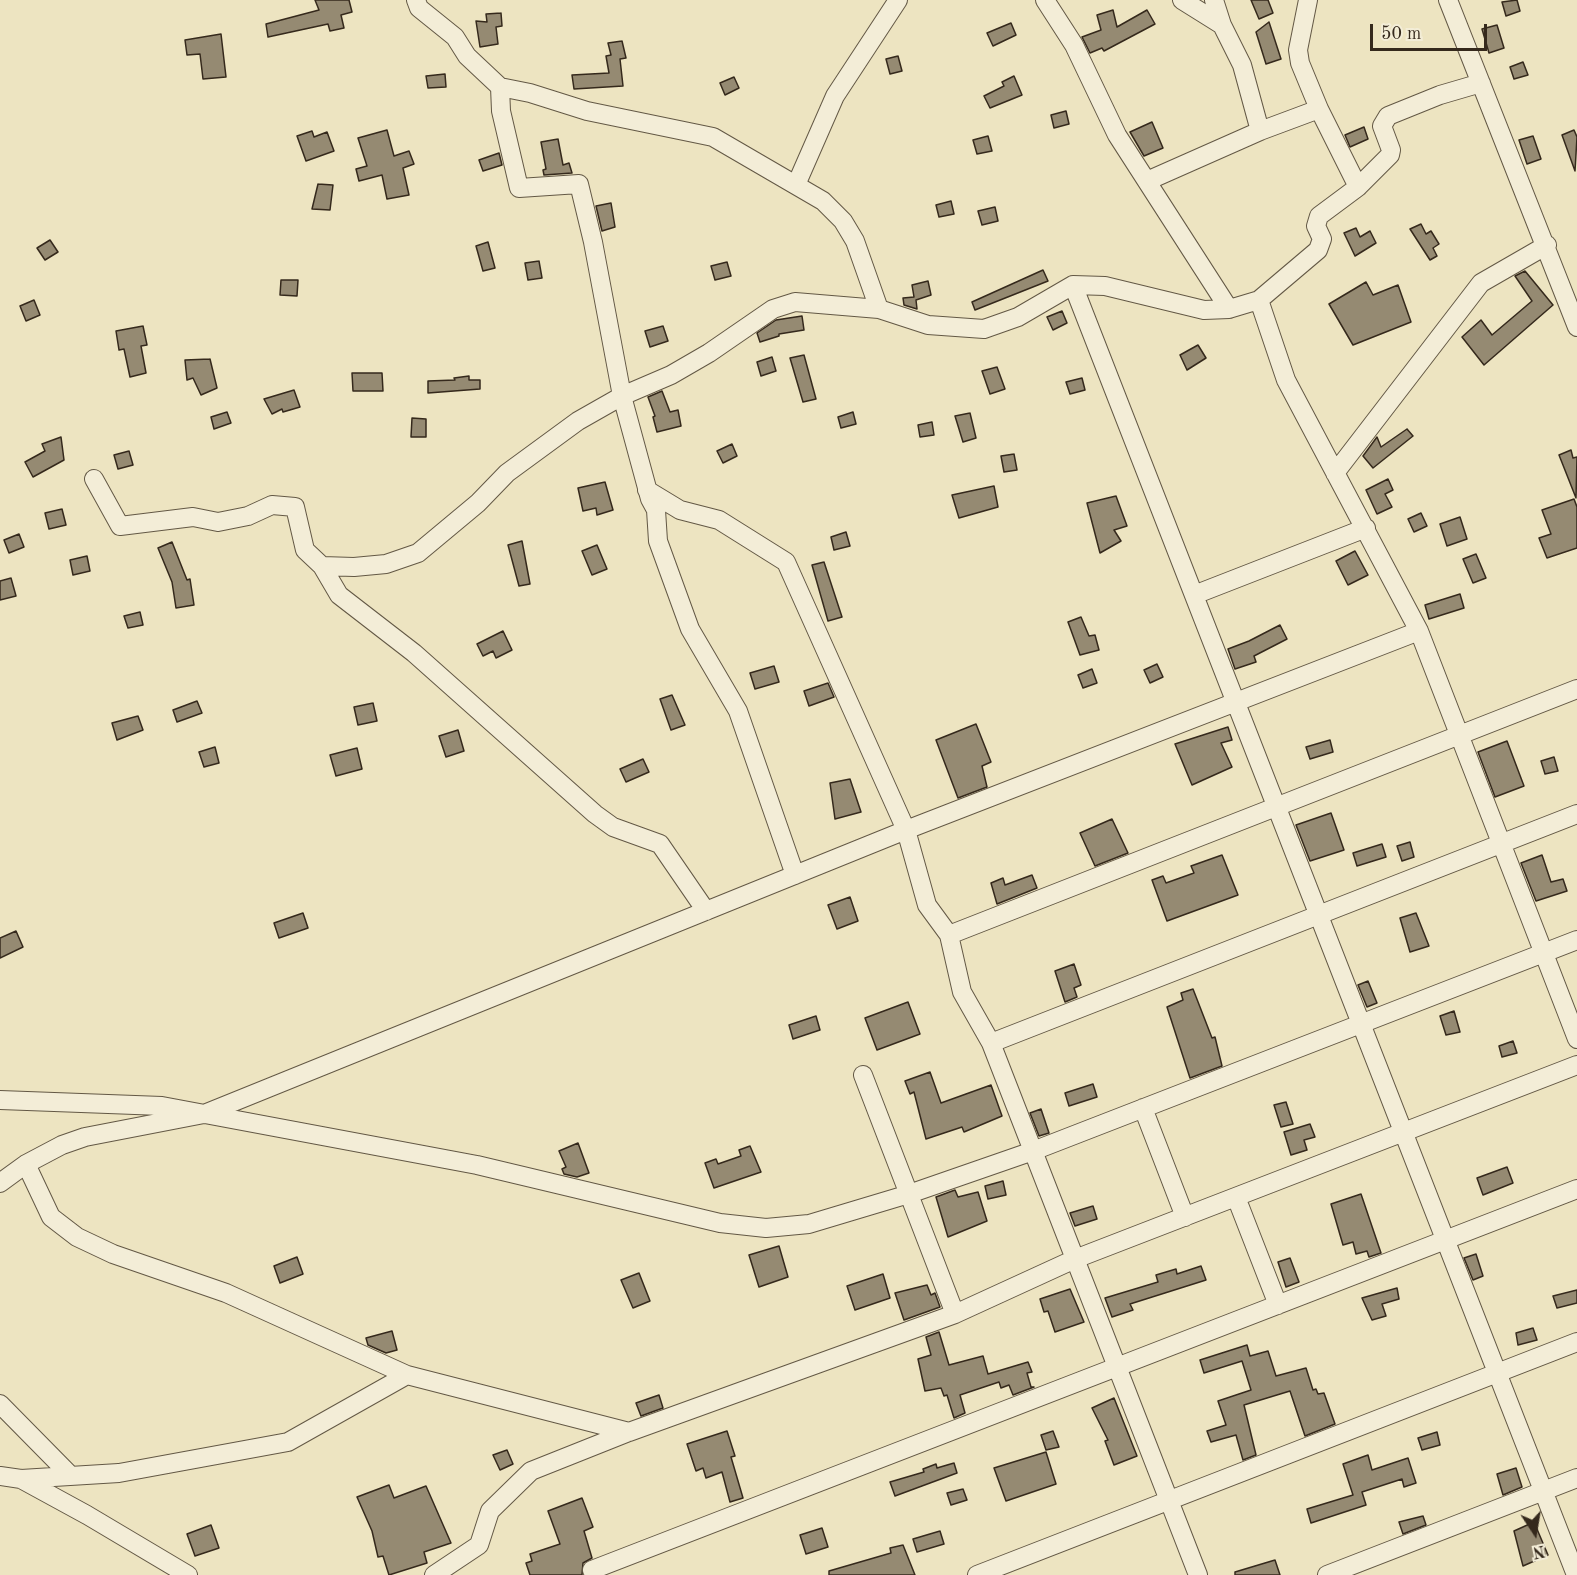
<!DOCTYPE html>
<html>
<head>
<meta charset="utf-8">
<style>
	body { margin:0 }
	#map { position:relative; width:1577px; height:1575px; overflow:hidden; background:#ede4c1; font-family:"Old Standard TT",serif }
	canvas { display:block }
	.north { position:absolute; left:1505px; top:1503px; width:60px; height:60px; -webkit-text-stroke:4px #f3edd7; paint-order:stroke; rotate:168deg; font-size:16px; font-weight:700; line-height:24px; text-align:center; color:#35291c }
	.north::after { content:''; display:block; margin:auto; width:21px; height:27px; background:#35291c; clip-path:polygon(50% 0,100% 100%,50% 72%,0 100%) }
	.scale { position:absolute; left:1370px; top:24px; width:117px; height:27px; box-sizing:border-box; border:3px solid #35291c; border-top:0; padding-left:8px; font-size:18px; line-height:21px; white-space:nowrap; color:#35291c; -webkit-text-stroke:4px #f3edd7; paint-order:stroke }
</style>
</head>
<body>
<div id="map">
<canvas width="1577" height="1575"></canvas>
<div class="north">N</div>
<div class="scale">50 m</div>
</div>
<script>
const ctx = document.querySelector('canvas').getContext('2d');
ctx.lineJoin = 'round';
function fillPath(path, color) { ctx.fillStyle = color; ctx.fill(path, 'evenodd'); }
const shape = rows => new Path2D(rows.map(r => 'M' + r).join(''));
function strokePath(path, color, width, dash) { ctx.strokeStyle = color; ctx.lineWidth = width; ctx.lineCap = dash ? 'butt' : 'round'; ctx.setLineDash(dash || []); ctx.stroke(path); }
const building = shape([
	[315,0,349,0,352,12,341,15,344,28,330,31,328,24,268,37,266,24,319,10,315,0],
	[1251,0,1268,0,1273,13,1259,19,1251,0],
	[1517,0,1520,11,1506,16,1502,2,1517,0],
	[1113,10,1117,27,1147,10,1155,24,1104,51,1102,48,1090,53,1082,37,1101,30,1097,15,1113,10],
	[501,13,502,26,496,27,498,44,480,47,476,21,487,22,486,14,501,13],
	[1269,22,1281,59,1266,64,1256,32,1269,22],
	[1011,23,1016,35,993,46,987,33,1011,23],
	[1497,25,1504,48,1489,53,1482,29,1497,25],
	[221,34,226,77,203,79,200,54,187,55,185,40,221,34],
	[622,41,626,58,620,59,623,86,574,89,572,75,609,73,606,56,611,55,608,43,622,41],
	[898,56,902,71,890,74,886,59,898,56],
	[1523,62,1528,75,1514,79,1510,67,1523,62],
	[445,74,446,87,428,88,426,76,445,74],
	[1014,76,1022,95,990,108,984,96,1004,86,1002,82,1014,76],
	[734,77,739,88,725,95,720,83,734,77],
	[1066,111,1069,124,1054,128,1051,115,1066,111],
	[1152,122,1163,148,1144,156,1130,132,1152,122],
	[1364,127,1368,139,1350,147,1345,135,1364,127],
	[387,130,394,156,409,151,414,164,403,168,409,195,387,199,382,175,359,181,356,169,367,166,358,138,387,130],
	[1574,130,1577,137,1575,171,1562,135,1574,130],
	[312,131,314,137,327,132,334,151,306,161,297,136,312,131],
	[988,136,992,151,977,154,973,140,988,136],
	[1533,136,1541,159,1527,164,1519,140,1533,136],
	[558,139,563,165,569,163,572,173,544,175,543,170,546,169,541,142,558,139],
	[499,153,502,165,483,171,479,160,499,153],
	[318,184,333,185,330,210,312,209,318,184],
	[951,201,954,214,939,217,936,205,951,201],
	[611,203,615,227,602,231,596,206,611,203],
	[995,207,998,221,982,225,978,211,995,207],
	[1421,224,1426,234,1431,231,1439,244,1433,248,1437,256,1430,260,1410,229,1421,224],
	[1356,228,1360,237,1370,231,1376,243,1355,256,1344,233,1356,228],
	[50,240,58,252,45,260,37,248,50,240],
	[488,242,495,268,483,271,476,246,488,242],
	[539,261,542,278,528,280,525,263,539,261],
	[727,262,731,276,715,280,711,266,727,262],
	[1043,270,1048,281,975,310,972,302,1043,270],
	[1525,271,1553,305,1484,365,1462,337,1481,320,1492,335,1532,301,1515,276,1525,271],
	[281,280,298,280,297,296,280,295,281,280],
	[928,281,931,295,916,300,917,309,904,305,903,298,914,297,912,285,928,281],
	[1366,282,1373,295,1398,285,1411,322,1353,345,1329,304,1366,282],
	[34,300,40,315,26,321,20,306,34,300],
	[1062,311,1067,323,1053,330,1047,317,1062,311],
	[802,316,804,330,779,334,779,336,760,342,757,333,776,320,802,316],
	[143,326,147,345,141,346,146,373,130,377,124,349,119,350,116,331,143,326],
	[663,326,668,341,650,347,645,331,663,326],
	[1198,345,1206,358,1187,370,1180,355,1198,345],
	[804,355,816,399,803,402,790,358,804,355],
	[772,357,776,371,761,376,757,362,772,357],
	[210,359,217,388,201,395,193,378,187,380,185,360,210,359],
	[997,367,1005,389,990,394,982,371,997,367],
	[352,373,382,373,383,391,353,391,352,373],
	[469,376,469,380,480,380,480,389,428,393,428,381,455,380,454,378,469,376],
	[1082,378,1085,390,1070,394,1066,382,1082,378],
	[294,390,300,407,283,412,282,409,272,414,264,399,294,390],
	[662,391,670,412,678,410,681,426,657,432,653,417,655,416,648,397,662,391],
	[227,412,231,423,214,429,211,417,227,412],
	[853,412,856,424,841,428,838,417,853,412],
	[970,413,976,438,963,442,955,416,970,413],
	[412,418,426,419,426,437,411,437,412,418],
	[932,422,934,435,920,437,918,425,932,422],
	[1407,429,1413,436,1373,468,1363,456,1377,437,1381,447,1407,429],
	[61,437,64,460,33,477,25,462,45,451,42,444,61,437],
	[732,444,737,456,723,463,717,451,732,444],
	[1571,450,1573,458,1577,457,1576,498,1559,455,1571,450],
	[129,451,133,465,118,469,114,455,129,451],
	[1014,454,1017,470,1004,472,1001,456,1014,454],
	[1388,479,1393,490,1385,494,1392,507,1377,514,1366,490,1388,479],
	[605,482,613,510,597,515,596,508,583,511,578,488,605,482],
	[994,486,998,507,959,518,952,495,994,486],
	[1116,496,1127,526,1114,530,1121,541,1100,553,1087,503,1116,496],
	[1574,499,1577,507,1577,548,1547,558,1539,538,1551,534,1542,510,1574,499],
	[62,509,66,525,49,529,45,513,62,509],
	[1421,513,1427,526,1414,532,1408,519,1421,513],
	[1460,517,1467,539,1447,546,1440,524,1460,517],
	[846,532,850,546,834,550,831,537,846,532],
	[19,534,24,547,9,553,4,540,19,534],
	[522,541,530,584,519,586,508,545,522,541],
	[172,542,187,580,190,579,194,605,176,608,172,582,158,548,172,542],
	[597,545,607,569,592,575,582,551,597,545],
	[1355,551,1368,575,1348,585,1336,561,1355,551],
	[1476,554,1486,578,1473,583,1463,559,1476,554],
	[87,556,90,571,73,575,70,560,87,556],
	[824,562,842,617,828,621,812,565,824,562],
	[11,578,16,596,0,600,0,581,11,578],
	[1460,594,1464,608,1429,619,1425,605,1460,594],
	[140,612,143,625,128,628,124,616,140,612],
	[1081,617,1089,636,1095,635,1099,650,1080,655,1068,622,1081,617],
	[1280,625,1287,639,1254,656,1256,662,1235,669,1228,649,1249,641,1280,625],
	[503,631,512,650,496,658,493,651,483,656,477,644,503,631],
	[1157,664,1163,677,1150,683,1144,670,1157,664],
	[774,666,779,682,755,689,750,673,774,666],
	[1092,669,1097,683,1083,688,1078,675,1092,669],
	[828,683,834,697,809,706,804,691,828,683],
	[672,695,685,725,671,730,660,699,672,695],
	[197,701,202,713,177,722,173,710,197,701],
	[373,703,377,721,358,725,354,707,373,703],
	[138,716,143,730,117,740,112,723,138,716],
	[976,724,991,762,982,766,987,787,958,798,936,740,976,724],
	[1228,727,1232,740,1221,743,1232,767,1192,785,1175,744,1228,727],
	[458,730,464,751,446,757,439,736,458,730],
	[1330,740,1333,752,1310,759,1306,747,1330,740],
	[1507,741,1524,786,1495,797,1478,752,1507,741],
	[215,747,219,763,204,767,199,752,215,747],
	[357,748,362,769,336,776,330,755,357,748],
	[1554,757,1558,771,1545,774,1541,761,1554,757],
	[643,759,649,772,626,782,620,769,643,759],
	[850,779,861,812,835,819,830,783,850,779],
	[1331,813,1344,850,1310,861,1296,825,1331,813],
	[1112,819,1128,853,1095,866,1080,833,1112,819],
	[1410,842,1414,857,1402,861,1397,846,1410,842],
	[1382,844,1386,857,1357,866,1353,853,1382,844],
	[1222,855,1238,895,1167,921,1152,880,1163,876,1166,883,1194,873,1191,866,1222,855],
	[1542,855,1551,882,1563,879,1567,891,1536,901,1521,863,1542,855],
	[1032,875,1037,888,997,904,991,883,1003,878,1005,885,1032,875],
	[850,897,858,921,837,929,828,905,850,897],
	[303,913,308,928,279,938,274,923,303,913],
	[1416,913,1429,946,1410,952,1400,918,1416,913],
	[16,931,23,947,0,958,0,938,16,931],
	[1074,964,1081,985,1074,988,1077,997,1065,1002,1055,971,1074,964],
	[1368,981,1377,1003,1367,1007,1358,985,1368,981],
	[1193,989,1212,1038,1215,1037,1222,1066,1190,1078,1167,1007,1183,1000,1181,993,1193,989],
	[908,1002,920,1034,877,1050,865,1018,908,1002],
	[1454,1011,1460,1032,1446,1035,1440,1016,1454,1011],
	[816,1016,820,1030,793,1039,789,1025,816,1016],
	[1513,1041,1517,1053,1502,1057,1499,1046,1513,1041],
	[930,1072,941,1103,991,1085,1002,1116,964,1132,962,1127,926,1139,914,1092,910,1094,905,1081,930,1072],
	[1093,1084,1097,1097,1069,1106,1065,1093,1093,1084],
	[1286,1102,1293,1124,1281,1127,1274,1105,1286,1102],
	[1041,1109,1049,1133,1039,1136,1030,1113,1041,1109],
	[1310,1124,1315,1137,1304,1140,1307,1150,1291,1155,1284,1132,1310,1124],
	[578,1143,589,1173,577,1177,564,1174,562,1169,566,1167,559,1151,578,1143],
	[750,1146,761,1172,714,1188,705,1163,716,1159,718,1164,741,1156,739,1150,750,1146],
	[1507,1167,1513,1183,1483,1195,1477,1178,1507,1167],
	[1003,1181,1006,1195,988,1199,985,1186,1003,1181],
	[955,1190,958,1197,978,1192,987,1221,948,1237,936,1197,955,1190],
	[1361,1194,1381,1253,1369,1257,1367,1251,1356,1254,1353,1242,1343,1245,1331,1204,1361,1194],
	[1093,1206,1097,1219,1075,1226,1070,1213,1093,1206],
	[779,1246,788,1277,759,1287,749,1255,779,1246],
	[1476,1254,1483,1276,1473,1280,1464,1258,1476,1254],
	[297,1257,303,1274,280,1283,274,1266,297,1257],
	[1290,1258,1299,1282,1286,1287,1278,1262,1290,1258],
	[1201,1266,1206,1280,1130,1304,1133,1310,1112,1317,1105,1298,1158,1282,1156,1275,1176,1269,1177,1274,1201,1266],
	[639,1273,650,1301,633,1308,621,1280,639,1273],
	[883,1274,890,1298,855,1310,847,1286,883,1274],
	[927,1285,931,1295,935,1293,940,1307,904,1320,895,1293,927,1285],
	[1397,1288,1399,1299,1382,1304,1386,1316,1372,1320,1362,1298,1397,1288],
	[1070,1289,1084,1322,1055,1332,1048,1311,1044,1312,1040,1299,1070,1289],
	[1577,1290,1577,1303,1557,1308,1553,1296,1577,1290],
	[1533,1328,1537,1340,1518,1345,1516,1333,1533,1328],
	[392,1331,397,1350,386,1353,368,1345,366,1338,392,1331],
	[939,1332,949,1365,983,1356,988,1374,1028,1362,1032,1372,1027,1373,1031,1387,1034,1387,1013,1395,1009,1385,1001,1388,999,1382,960,1395,965,1413,954,1418,947,1395,944,1396,941,1388,925,1391,918,1359,931,1355,926,1337,939,1332],
	[1247,1345,1250,1356,1268,1351,1276,1376,1306,1368,1313,1390,1316,1389,1318,1394,1324,1393,1335,1424,1305,1436,1290,1391,1244,1405,1256,1455,1243,1460,1236,1435,1211,1442,1207,1431,1226,1425,1218,1401,1251,1390,1242,1361,1204,1373,1200,1360,1247,1345],
	[659,1395,663,1408,641,1416,636,1403,659,1395],
	[1114,1398,1137,1456,1114,1465,1105,1441,1108,1440,1092,1408,1114,1398],
	[727,1431,735,1456,731,1457,743,1498,730,1502,722,1472,706,1478,703,1468,696,1471,687,1444,727,1431],
	[1053,1431,1059,1447,1046,1450,1041,1435,1053,1431],
	[1437,1432,1440,1445,1422,1450,1418,1438,1437,1432],
	[507,1450,513,1464,500,1470,493,1455,507,1450],
	[1046,1452,1056,1484,1006,1501,994,1468,1046,1452],
	[1368,1455,1372,1470,1408,1458,1416,1483,1404,1487,1402,1479,1362,1492,1366,1505,1311,1523,1307,1509,1353,1495,1343,1464,1368,1455],
	[954,1463,957,1473,895,1496,890,1482,924,1472,923,1469,936,1464,937,1468,954,1463],
	[1516,1468,1522,1487,1503,1495,1497,1474,1516,1468],
	[389,1485,394,1498,426,1486,451,1543,424,1552,427,1563,389,1575,383,1556,378,1557,372,1531,357,1497,389,1485],
	[963,1489,967,1500,951,1505,947,1493,963,1489],
	[582,1498,593,1527,584,1531,592,1558,583,1563,582,1575,530,1575,526,1563,532,1561,530,1554,560,1544,548,1511,582,1498],
	[1423,1516,1426,1525,1403,1534,1399,1522,1423,1516],
	[1534,1522,1548,1555,1523,1566,1514,1531,1534,1522],
	[211,1525,219,1548,195,1556,187,1534,211,1525],
	[822,1528,828,1547,806,1554,800,1535,822,1528],
	[940,1531,944,1544,917,1552,913,1539,940,1531],
	[903,1545,915,1575,829,1575,829,1571,891,1553,890,1548,903,1545],
	[1275,1560,1280,1575,1235,1575,1235,1572,1275,1560]
]);
fillPath(building, '#958a72');
strokePath(building, '#35291c', 1.5);
const minor = shape([
	[416,0,419,8,455,37,467,56,500,87,530,93,587,111,713,137,823,201,843,221,855,241,879,309],
	[1045,0,1074,45,1117,135,1229,309],
	[1182,0,1222,25,1242,65,1260,131,1319,109,1358,187],
	[1214,0,1222,25],
	[1308,0,1298,50,1300,63,1319,109],
	[1448,0,1577,327],
	[500,87,501,111,519,188,579,184,593,242,622,396,650,499,656,510,658,541,690,629,738,711,795,875],
	[1147,181,1260,131],
	[796,185,835,96,898,0],
	[1073,285,1576,1575],
	[1259,300,1286,380,1419,631,1577,1039],
	[1335,473,1481,283,1547,245],
	[94,479,120,526,193,517,218,522,248,516,272,505,295,507,305,550,322,566,354,567,386,564,418,553,478,503,507,473,578,421,622,396,671,375,709,353,773,309,795,302,879,309,928,325,984,329,1018,317,1073,285,1105,286,1204,310,1229,309,1259,300,1318,250,1322,239,1316,226,1319,216,1358,187,1390,155,1391,150,1382,126,1388,116,1440,95,1481,83],
	[647,490,680,510,719,520,786,562,906,830,927,905,949,935,962,992,991,1043,1198,1575],
	[322,566,339,595,414,653,595,814,613,827,660,844,706,911],
	[1194,595,1366,528],
	[949,935,1577,689],
	[991,1043,1577,814],
	[863,1075,955,1314],
	[0,1100,162,1106,477,1165,720,1223,766,1228,809,1224,909,1194,1033,1151,1577,940],
	[1143,1108,1185,1217],
	[26,1164,51,1217,77,1237,113,1254,226,1293,407,1375],
	[0,1183,26,1164,62,1145,85,1137,204,1114,906,830,1419,631],
	[1236,1197,1278,1305],
	[0,1404,71,1476],
	[0,1476,21,1479,119,1473,288,1442,407,1375,629,1432],
	[21,1479,87,1515,188,1575],
	[592,1570,1577,1189],
	[434,1575,479,1545,490,1511,531,1471,629,1432,955,1314,1075,1259,1577,1065],
	[977,1575,1577,1342],
	[1327,1575,1577,1478]
]);
strokePath(minor, '#635845', 20);
strokePath(minor, '#f3edd7', 18);
</script>
</body>
</html>
